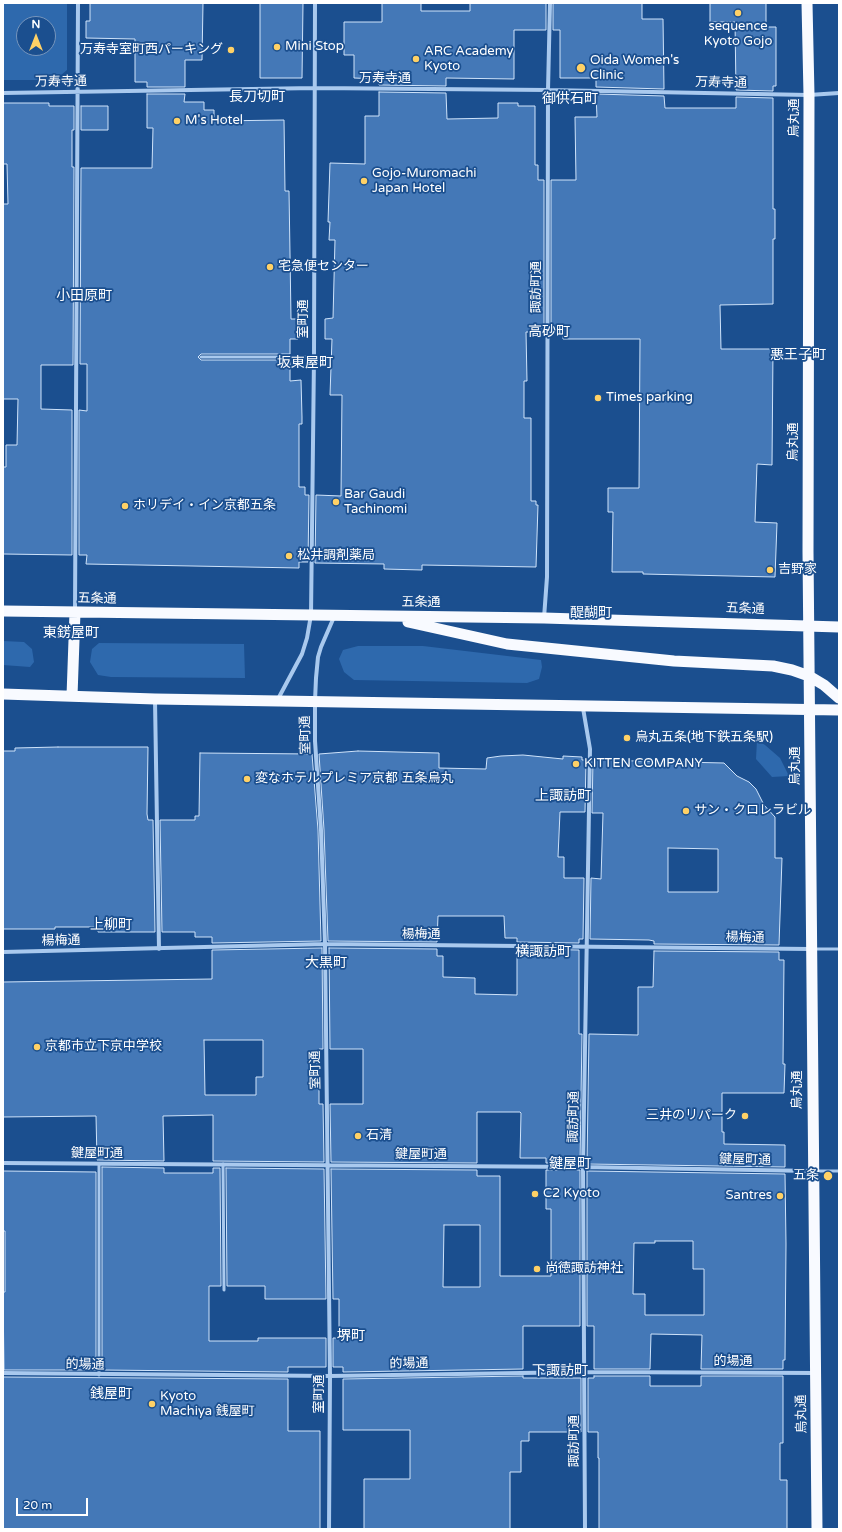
<!DOCTYPE html>
<html>
<head>
<meta charset="utf-8">
<style>
	body { margin:0 }
	#map { position:relative; width:842px; height:1532px; overflow:hidden; background:#1b4f8f; font-family:"Varela Round",sans-serif }
	canvas { display:block }
	.frame { position:absolute; inset:0; border:4px solid #fff; pointer-events:none }
	.north { position:absolute; left:16px; top:16px; width:40px; height:40px; box-sizing:border-box; background:#1b4f8f; border:1px solid #7695bc; border-radius:50%; rotate:0deg; font-size:11px; font-weight:700; line-height:16px; text-align:center; color:#fff }
	.north::after { content:''; display:block; margin:auto; width:14px; height:18px; background:#ffd166; clip-path:polygon(50% 0,100% 100%,50% 72%,0 100%) }
	.scale { position:absolute; left:16px; top:1498px; width:72px; height:18px; box-sizing:border-box; border:2px solid #fff; border-top:0; padding-left:5px; font-size:12px; line-height:14px; white-space:nowrap; color:#fff; -webkit-text-stroke:3px #1b4f8f; paint-order:stroke }
</style>
</head>
<body>
<div id="map">
<canvas width="842" height="1532"></canvas>
<div class="frame"></div>
<div class="north">N</div>
<div class="scale">20 m</div>
</div>
<script>
const ctx = document.querySelector('canvas').getContext('2d');
ctx.lineJoin = 'round';
function fillPath(path, color) { ctx.fillStyle = color; ctx.fill(path, 'evenodd'); }
const shape = rows => new Path2D(rows.map(r => 'M' + r).join(''));
function strokePath(path, color, width, dash) { ctx.strokeStyle = color; ctx.lineWidth = width; ctx.lineCap = dash ? 'butt' : 'round'; ctx.setLineDash(dash || []); ctx.stroke(path); }
function write(font, color, halo, rows, align = 'center') {
  ctx.font = font + ' "Varela Round","Noto Sans JP",sans-serif'; ctx.lineWidth = 3.5; ctx.setLineDash([]); ctx.textBaseline = 'middle'; ctx.strokeStyle = halo; ctx.fillStyle = color; for (const [text, x, y, turn = 0] of rows) {
    ctx.save(); ctx.translate(x, y); ctx.rotate((+turn || 0) * Math.PI / 180); ctx.textAlign = isNaN(turn) ? turn : align; if (halo) ctx.strokeText(text, 0, 0); ctx.fillText(text, 0, 0); ctx.restore();
  }
}
fillPath(shape([
	[3,3,67,3,67,70,55,80,3,80],
	[24,24,48,24,48,48,24,48],
	[3,641,24,642,32,649,34,662,30,667,3,665],
	[99,643,244,644,245,678,111,677,98,675,90,662,92,649],
	[358,646,423,646,541,660,542,667,539,679,527,683,354,680,344,672,339,659,343,650],
	[757,740,765,745,780,758,789,776,772,777,756,759]
]), '#2e69ad');
const building = shape([
	[90,3,203,3,202,60,185,60,185,87,147,87,147,82,135,82,135,39,86,38,86,21,90,21,90,3],
	[260,3,303,3,302,78,260,78,260,3],
	[382,3,421,3,421,11,470,11,470,3,546,3,546,30,514,30,514,79,446,78,446,86,379,85,379,79,354,78,354,55,344,55,344,22,382,22,382,3],
	[553,3,642,3,642,19,663,19,664,89,596,87,596,78,560,78,560,30,553,30,553,3],
	[710,3,766,3,766,27,776,27,776,86,773,86,773,91,736,90,735,22,710,22,710,3],
	[379,92,446,93,447,119,498,118,498,103,518,103,518,106,535,106,535,165,538,165,538,180,544,180,544,332,526,332,527,381,524,381,524,418,531,418,531,501,536,501,536,505,538,505,536,567,422,565,422,570,384,569,384,564,315,563,316,495,341,496,342,395,330,395,332,339,325,339,325,319,333,318,335,240,329,240,330,222,328,222,330,163,365,164,365,116,379,116,379,92],
	[147,94,185,94,184,102,204,102,204,110,214,110,214,121,284,120,285,191,289,191,291,319,297,319,298,339,290,339,290,354,201,354,198,357,201,360,290,360,290,381,301,380,302,417,302,424,299,424,299,487,305,487,305,495,309,495,308,562,299,562,299,568,86,564,87,555,79,555,79,410,87,411,87,364,80,364,81,168,152,168,153,128,147,128,147,94],
	[596,94,664,96,665,108,736,108,736,97,773,98,773,209,775,209,775,239,773,239,773,304,720,305,721,349,773,349,772,465,757,464,755,522,777,523,775,577,643,574,643,572,612,572,613,512,608,512,608,488,639,488,640,339,563,339,563,332,551,332,551,180,576,180,575,117,597,117,596,94],
	[3,103,49,103,49,106,74,106,74,130,72,130,72,167,74,167,73,365,41,365,41,409,72,410,72,555,3,554,3,467,6,467,6,445,17,445,18,399,3,399,3,204,8,204,7,164,3,164,3,103],
	[81,106,108,106,108,130,81,130,81,106],
	[58,747,148,747,147,814,148,820,153,820,155,932,98,932,98,927,55,927,55,929,3,929,3,751,15,751,15,748,58,747],
	[358,751,439,753,439,768,486,769,487,758,501,756,523,755,563,759,563,756,582,757,582,760,586,760,585,812,560,812,558,857,564,857,564,878,584,878,583,939,579,939,579,943,517,942,517,938,505,938,504,916,438,916,437,942,328,941,324,830,319,754,358,751],
	[200,753,312,754,318,830,321,941,212,943,212,937,195,937,195,932,162,932,160,820,195,820,195,816,199,816,200,753],
	[593,760,724,763,737,776,749,782,756,789,764,805,775,817,775,858,782,858,779,945,654,944,654,941,649,940,590,939,591,878,601,879,603,813,592,813,593,760],
	[668,848,718,849,718,892,668,892,668,848],
	[322,948,323,1049,319,1049,319,1104,323,1104,324,1162,213,1161,213,1115,163,1116,164,1161,97,1160,96,1116,3,1117,3,982,212,979,212,950,322,948],
	[204,1040,263,1040,263,1077,256,1077,256,1095,205,1095,204,1040],
	[329,948,437,949,437,956,443,956,443,977,475,978,475,994,517,995,517,949,579,950,579,1034,582,1034,580,1163,546,1163,546,1158,520,1158,521,1113,520,1112,477,1112,477,1163,331,1162,330,1104,363,1104,363,1049,330,1049,329,948],
	[654,951,779,952,779,960,784,960,783,1064,785,1064,784,1093,722,1093,722,1132,724,1132,724,1144,785,1145,785,1167,587,1164,589,1034,638,1035,638,987,653,987,654,951],
	[102,1167,164,1168,164,1173,213,1173,213,1168,220,1168,221,1286,209,1286,209,1341,258,1341,258,1338,326,1338,326,1367,288,1367,288,1372,102,1370,102,1167],
	[226,1168,324,1169,326,1299,265,1299,265,1286,227,1286,226,1168],
	[331,1169,477,1170,477,1176,500,1176,500,1276,551,1276,551,1209,546,1209,546,1170,580,1170,580,1326,523,1326,523,1369,343,1372,343,1367,333,1367,333,1338,339,1338,339,1299,333,1299,331,1169],
	[444,1225,480,1225,480,1287,443,1287,444,1225],
	[3,1171,96,1172,96,1370,4,1370,3,1292,5,1292,5,1231,3,1231,3,1171],
	[587,1171,785,1174,786,1244,785,1360,783,1360,783,1369,701,1369,702,1335,651,1334,650,1369,594,1369,594,1326,587,1326,587,1171],
	[655,1241,693,1241,693,1269,704,1269,704,1315,645,1315,645,1294,633,1294,634,1243,655,1243,655,1241],
	[523,1376,523,1378,581,1378,581,1432,529,1432,529,1441,521,1441,521,1472,510,1472,510,1529,364,1529,364,1479,410,1479,410,1430,343,1430,343,1379,523,1376],
	[594,1376,650,1376,650,1386,701,1386,701,1376,783,1376,783,1443,780,1443,780,1480,787,1480,787,1529,599,1529,599,1458,598,1458,598,1432,588,1432,588,1378,594,1378,594,1376],
	[3,1377,288,1379,288,1431,320,1431,320,1529,3,1529,3,1377]
]);
fillPath(building, '#4478b7');
strokePath(building, '#cfe3fa', 1);
strokePath(shape([
	[201,357,314,357],
	[813,949,839,949],
	[223,1164,224,1290],
	[817,1171,839,1171],
	[99,1375,99,1164]
]), '#a9c9ee', 3);
strokePath(shape([
	[3,93,315,88,548,90,809,95,839,93],
	[75,611,78,3],
	[544,618,547,577,548,90,550,3],
	[278,699,302,654,307,638,311,615,314,357,315,3],
	[155,700,159,949],
	[583,708,590,749,583,1167,585,1529],
	[3,952,325,944,810,949],
	[3,1163,583,1167,812,1171],
	[3,1373,330,1376,585,1372,815,1373],
	[329,1529,330,1376,325,944,321,830,315,741,315,701,316,678,318,657,321,647,334,617]
]), '#a9c9ee', 4);
strokePath(shape([
	[807,3,809,95,808,551,817,1529],
	[3,611,544,618,839,627],
	[408,622,507,644,674,661,773,666,792,670,809,676,824,685,839,698],
	[3,694,155,699,839,710],
	[72,696,75,612]
]), '#f8faff', 11);
for (const [x, y, r, color] of [
	[738,13,4,"#ffd166"],
	[277,47,4,"#ffd166"],
	[231,50,4,"#ffd166"],
	[416,59,4,"#ffd166"],
	[581,68,5,"#ffd166"],
	[177,121,4,"#ffd166"],
	[364,181,4,"#ffd166"],
	[270,267,4,"#ffd166"],
	[598,398,4,"#ffd166"],
	[336,502,4,"#ffd166"],
	[125,506,4,"#ffd166"],
	[289,556,4,"#ffd166"],
	[770,570,4,"#ffd166"],
	[627,738,4,"#ffd166"],
	[576,764,4,"#ffd166"],
	[247,779,4,"#ffd166"],
	[686,811,4,"#ffd166"],
	[37,1047,4,"#ffd166"],
	[745,1116,4,"#ffd166"],
	[358,1136,4,"#ffd166"],
	[828,1176,5,"#ffd166"],
	[535,1194,4,"#ffd166"],
	[780,1196,4,"#ffd166"],
	[537,1269,4,"#ffd166"],
	[152,1404,4,"#ffd166"]
]) { const dot = new Path2D(); dot.arc(x, y, r, 0, 2 * Math.PI); ctx.fillStyle = color; ctx.fill(dot); strokePath(dot, '#1b4f8f', 1.5); }
write('13px', '#fff', '#1b4f8f', [
	["sequence",738,27,"center"],
	["Kyoto Gojo",738,42,"center"],
	["Mini Stop",285,47],
	["万寿寺室町西パーキング",223,50,"right"],
	["ARC Academy",424,52],
	["Kyoto",424,67],
	["Oida Women's",590,61],
	["Clinic",590,76],
	["M's Hotel",185,121],
	["Gojo-Muromachi",372,174],
	["Japan Hotel",372,189],
	["宅急便センター",278,267],
	["Times parking",606,398],
	["Bar Gaudi",344,495],
	["Tachinomi",344,510],
	["ホリデイ・イン京都五条",133,506],
	["松井調剤薬局",297,556],
	["吉野家",778,570],
	["烏丸五条(地下鉄五条駅)",635,738],
	["KITTEN COMPANY",584,764],
	["変なホテルプレミア京都 五条烏丸",255,779],
	["サン・クロレラビル",694,811],
	["京都市立下京中学校",45,1047],
	["三井のリパーク",737,1116,"right"],
	["石清",366,1136],
	["五条",819,1176,"right"],
	["C2 Kyoto",543,1194],
	["Santres",772,1196,"right"],
	["尚徳諏訪神社",545,1269],
	["Kyoto",160,1397],
	["Machiya 銭屋町",160,1412]
], 'left');
write('13px', '#fff', '#1b4f8f', [
	["万寿寺通",385,79],
	["万寿寺通",61,82,-1],
	["万寿寺通",721,83,1],
	["烏丸通",795,118,-90],
	["諏訪町通",537,287,-90],
	["室町通",304,319,-90],
	["烏丸通",794,442,-90],
	["五条通",97,599,1],
	["五条通",421,603],
	["五条通",745,609,2],
	["室町通",306,735,-91],
	["烏丸通",796,766,-90],
	["楊梅通",421,935],
	["楊梅通",745,938,1],
	["楊梅通",61,941,-1],
	["室町通",316,1070,-91],
	["烏丸通",798,1090,-90],
	["諏訪町通",574,1117,-89],
	["鍵屋町通",97,1154],
	["鍵屋町通",421,1155],
	["鍵屋町通",745,1160,1],
	["的場通",733,1362],
	["的場通",409,1364,-1],
	["的場通",85,1365,1],
	["室町通",320,1394,-90],
	["烏丸通",802,1414,-91],
	["諏訪町通",575,1441,-90]
]);
write('14px', '#fff', '#1b4f8f', [
	["長刀切町",257,97],
	["御供石町",570,99],
	["小田原町",84,296],
	["高砂町",549,332],
	["悪王子町",798,355],
	["坂東屋町",305,363],
	["醍醐町",591,613],
	["東錺屋町",71,633],
	["上諏訪町",563,796],
	["上柳町",111,925],
	["横諏訪町",543,952],
	["大黒町",326,963],
	["鍵屋町",570,1164],
	["堺町",351,1336],
	["下諏訪町",560,1371],
	["銭屋町",111,1394]
]);
</script>
</body>
</html>
